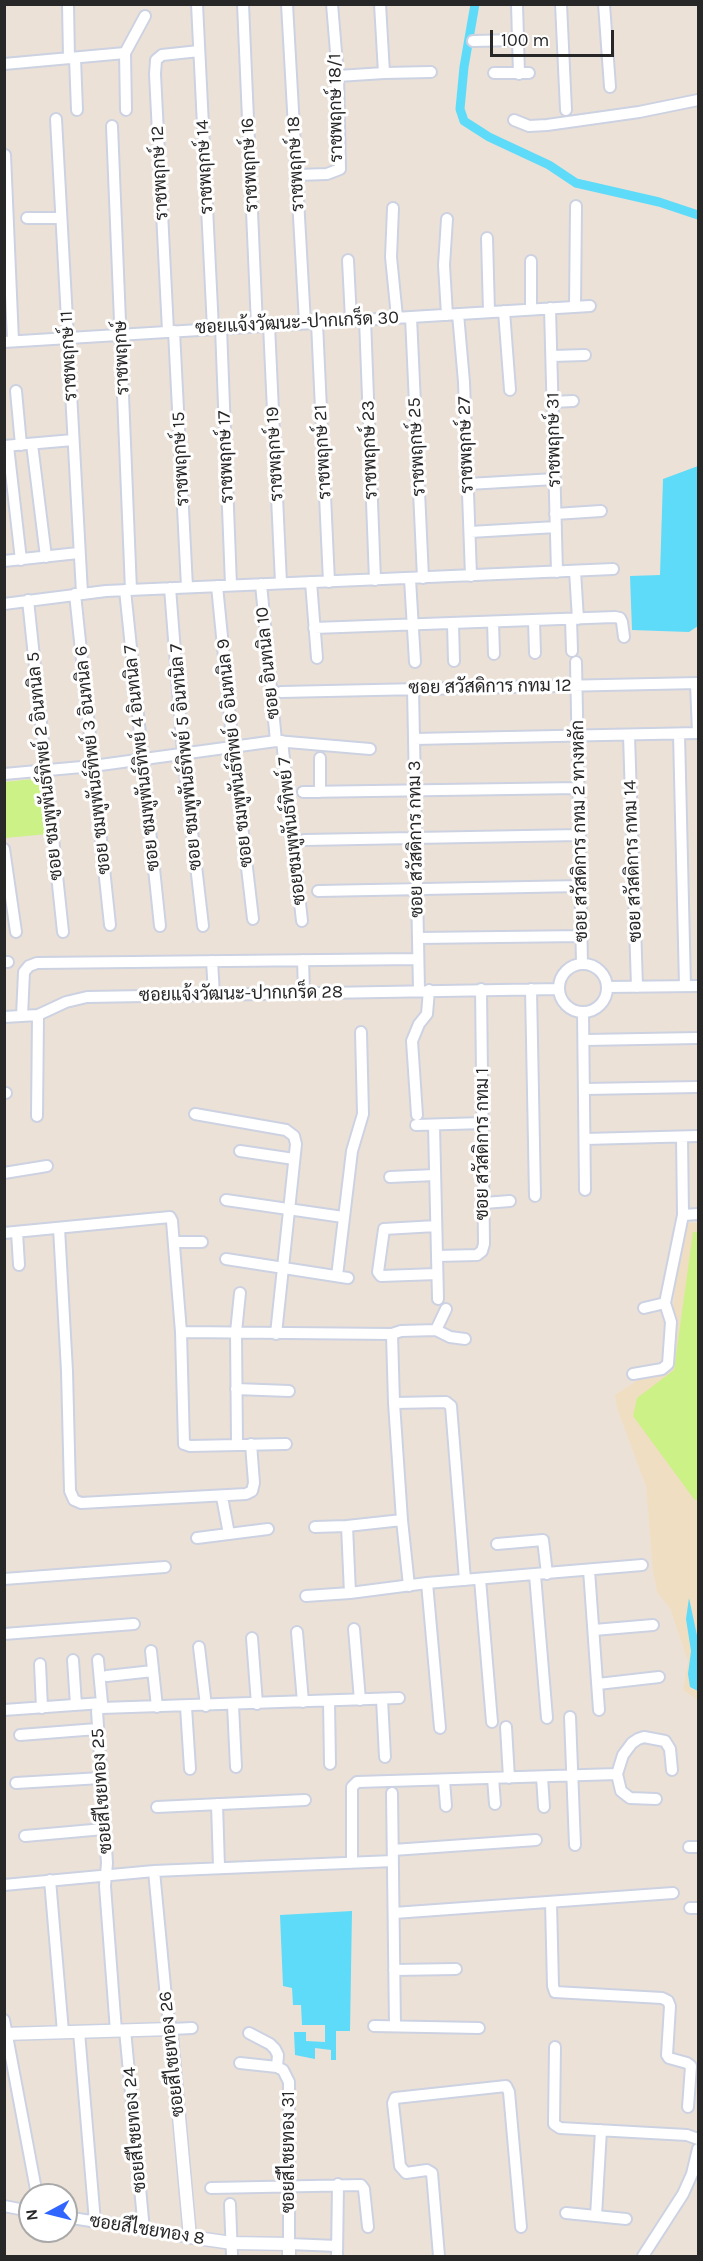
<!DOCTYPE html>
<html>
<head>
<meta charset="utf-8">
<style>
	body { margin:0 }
	#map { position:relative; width:703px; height:2261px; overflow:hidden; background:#ece1d6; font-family:Karla,sans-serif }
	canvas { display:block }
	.frame { position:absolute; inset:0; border:6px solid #272727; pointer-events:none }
	.north { position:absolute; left:18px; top:2183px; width:60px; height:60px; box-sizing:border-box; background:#fff; border:2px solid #a9a9a9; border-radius:50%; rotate:263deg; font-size:16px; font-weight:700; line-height:24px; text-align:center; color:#272727 }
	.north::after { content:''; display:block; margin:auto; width:21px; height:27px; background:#3065ff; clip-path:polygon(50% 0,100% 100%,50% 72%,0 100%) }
	.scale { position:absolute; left:490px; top:30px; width:124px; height:27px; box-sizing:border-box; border:3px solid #272727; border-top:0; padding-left:8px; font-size:18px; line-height:21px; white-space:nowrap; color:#272727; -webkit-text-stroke:4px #fff; paint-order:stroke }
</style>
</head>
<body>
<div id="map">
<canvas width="703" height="2261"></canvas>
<div class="frame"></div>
<div class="north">N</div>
<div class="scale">100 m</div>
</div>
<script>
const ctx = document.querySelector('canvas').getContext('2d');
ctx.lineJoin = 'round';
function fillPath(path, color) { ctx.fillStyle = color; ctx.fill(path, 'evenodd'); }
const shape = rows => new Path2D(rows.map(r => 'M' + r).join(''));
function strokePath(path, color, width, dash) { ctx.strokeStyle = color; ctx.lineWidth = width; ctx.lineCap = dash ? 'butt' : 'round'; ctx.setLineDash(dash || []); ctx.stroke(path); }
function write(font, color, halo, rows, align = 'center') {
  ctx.font = font + ' Karla,Sarabun,sans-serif'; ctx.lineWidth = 6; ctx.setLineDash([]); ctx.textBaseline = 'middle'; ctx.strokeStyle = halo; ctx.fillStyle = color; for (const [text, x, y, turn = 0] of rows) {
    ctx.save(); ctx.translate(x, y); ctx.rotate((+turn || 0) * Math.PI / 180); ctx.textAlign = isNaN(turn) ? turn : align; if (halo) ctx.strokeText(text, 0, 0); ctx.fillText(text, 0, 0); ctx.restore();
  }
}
fillPath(shape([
	[683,1223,698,1223,698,1700,683,1690,688,1661,670,1608,657,1592,653,1570,646,1486,617,1408,615,1395,667,1361]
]), '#f0dec3');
fillPath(shape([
	[42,778,48,834,5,838,4,782],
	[693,1232,698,1232,698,1501,694,1499,633,1416,637,1398,674,1370]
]), '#ccf187');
fillPath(shape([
	[698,466,698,626,689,632,632,630,630,576,660,575,663,479],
	[689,1598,698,1640,698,1691,690,1687,688,1674,691,1651,686,1619],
	[352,1911,350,2031,336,2031,336,2060,331,2060,331,2050,315,2048,315,2059,295,2055,294,2032,306,2032,306,2041,325,2042,325,2025,302,2025,301,2005,293,2005,292,1988,283,1986,280,1915]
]), '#5edbf9');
strokePath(shape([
	[475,4,464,67,460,109,464,121,489,137,549,165,576,183,659,202,698,215]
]), '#5edbf9', 9);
const minor = shape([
	[68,4,69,58],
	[197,4,213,329],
	[243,4,257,326],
	[287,4,305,323],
	[517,4,519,74],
	[561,4,566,110],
	[604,4,610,87],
	[473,41,517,40],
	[75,58,77,110],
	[4,64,125,53],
	[384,73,431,72],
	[494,73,529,73],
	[338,76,384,73,380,4],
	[126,110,125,53,145,16],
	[56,119,82,593],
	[514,120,529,126,547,125,639,112,698,100],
	[112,126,131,590],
	[5,155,13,341],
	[297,175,327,174,340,169,338,76,332,4],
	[393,208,391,257,397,317],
	[27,218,61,218],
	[487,238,489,312],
	[348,260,351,320],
	[531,261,531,309],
	[575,307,576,206],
	[550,308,557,572],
	[504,311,510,390],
	[458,314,464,382,471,576],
	[447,315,444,265,447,219],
	[411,317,423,578],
	[365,319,375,580],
	[317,323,329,582],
	[269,325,281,583],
	[221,328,231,585],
	[168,331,155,74,156,60,162,55,199,51],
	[174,331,187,587],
	[4,342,590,306],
	[552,356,585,355],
	[16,391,21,445],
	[553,402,573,401],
	[32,444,46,557],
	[4,446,73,440],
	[8,446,21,560],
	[468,484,555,479],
	[555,514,601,511],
	[470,532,556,527],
	[4,561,78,553],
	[575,571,578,619],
	[410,579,415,662],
	[311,582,317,658],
	[261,584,276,741],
	[217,586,233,748,253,919],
	[170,588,183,754,203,926],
	[125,590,160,926],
	[75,594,110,925],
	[28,600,63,932],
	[4,604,106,591,613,569],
	[571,619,572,651],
	[534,620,535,653],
	[493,622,494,654],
	[453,624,454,661],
	[314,628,615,617,620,618,622,622,624,637],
	[576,662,582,964],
	[696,683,698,733],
	[413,688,419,990],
	[281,692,698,683],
	[679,734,685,986],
	[629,735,637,987],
	[414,739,698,733],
	[282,741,302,921],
	[320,758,320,792],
	[4,774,93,766,276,741,370,749],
	[303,792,579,788],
	[304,840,580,835],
	[4,849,16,932],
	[318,891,581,886],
	[418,938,583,936],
	[303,960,304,992],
	[212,961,214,994],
	[4,962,8,962],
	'559 988a24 24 0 1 1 48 0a24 24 0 1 1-48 0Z',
	[607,987,698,986],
	[531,989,535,1196],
	[583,1012,585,1190],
	[22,1016,24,972,29,966,37,963,418,959],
	[4,1017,38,1015,66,1002,87,997,559,989],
	[585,1040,698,1038],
	[585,1089,698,1087],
	[4,1093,6,1093],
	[195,1114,286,1130,294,1136,296,1144,276,1334],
	[417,1115,412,1041,419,1024,427,1014,429,990],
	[37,1116,38,1015],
	[416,1125,484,1123],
	[434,1125,438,1299],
	[585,1139,698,1136],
	[240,1151,294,1159],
	[4,1173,47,1166],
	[390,1177,435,1175],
	[226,1200,343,1217],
	[484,1203,510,1201],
	[683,1215,698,1214],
	[436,1226,384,1229,378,1272,381,1276,437,1274],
	[59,1228,67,1371,70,1491,74,1500,81,1503,246,1494,252,1491,254,1483,251,1444],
	[17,1232,19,1265],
	[4,1233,170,1217,172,1221,181,1332,184,1444,190,1446,286,1444],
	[174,1242,202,1242],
	[437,1256,477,1255,482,1251,484,1244,481,989],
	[226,1259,348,1278],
	[337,1276,352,1151,363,1114,361,1032],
	[644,1308,665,1303,683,1215,682,1137],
	[436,1330,446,1309],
	[181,1332,392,1334,401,1331,436,1330,450,1337,465,1339],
	[392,1334,394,1403,402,1520,409,1586],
	[633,1374,662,1369,668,1364,671,1322,665,1303],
	[236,1389,289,1391],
	[394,1403,446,1402,451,1406,465,1580],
	[237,1444,236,1332,240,1293],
	[222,1497,229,1534],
	[315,1527,347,1526],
	[197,1538,268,1529],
	[497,1544,543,1540,547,1574],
	[589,1570,599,1710],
	[535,1575,547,1718],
	[4,1579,165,1567],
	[480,1579,492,1722],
	[427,1583,440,1728],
	[350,1593,347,1526,402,1520],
	[306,1596,350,1593,427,1583,642,1565],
	[354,1629,360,1700],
	[594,1630,653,1625],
	[297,1632,303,1702],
	[4,1634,134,1624],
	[252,1638,257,1704],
	[199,1647,206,1706],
	[151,1651,157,1707],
	[73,1660,76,1705],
	[40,1664,42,1708],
	[107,1676,153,1671],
	[598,1684,659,1677],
	[382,1699,385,1757],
	[329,1701,330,1764],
	[233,1705,236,1767],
	[186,1707,190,1769],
	[4,1710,102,1703,98,1660],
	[570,1717,575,1845],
	[506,1727,509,1778],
	[20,1735,97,1729],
	[542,1777,544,1807],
	[493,1778,495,1804],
	[444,1780,446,1806],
	[16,1783,101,1778],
	[392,1793,395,2026],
	[656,1799,630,1798,621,1791,617,1774,623,1755,632,1743,638,1739,644,1737,665,1741,670,1749,672,1770],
	[217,1804,219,1867],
	[157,1807,305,1800],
	[25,1836,104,1829],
	[689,1847,698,1847],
	[393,1850,536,1840],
	[352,1862,352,1787,357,1782,617,1774],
	[154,1871,167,2008,171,2029,192,2028],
	[50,1880,63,2032],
	[4,1885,154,1871,393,1861],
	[551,1902,553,1986,555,1992,662,1998,668,2001,670,2006,667,2055,669,2058,687,2063,691,2066,688,2107],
	[690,1908,698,1908],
	[394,1913,673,1893],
	[394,1970,456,1969],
	[4,2020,37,2195],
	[374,2026,479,2028],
	[125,2030,144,2230],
	[116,2031,105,1886,107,1863,97,1711,101,1708,399,1698],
	[79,2032,95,2222],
	[249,2033,270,2044,275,2049,278,2055,277,2067],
	[555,2047,554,2124,560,2128,687,2135,698,2139],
	[240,2063,277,2067,283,2070,289,2082,289,2244,337,2246],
	[211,2188,361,2185,364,2189,368,2227],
	[230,2204,232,2256],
	[4,2206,30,2211],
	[566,2213,626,2219],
	[596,2216,601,2130],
	[66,2217,190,2237],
	[337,2256,338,2184],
	[439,2256,432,2173,427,2170,406,2173,400,2166,393,2103,395,2098,506,2086,509,2092,521,2227],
	[643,2256,683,2194,692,2174,698,2149]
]);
const tertiary = shape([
	[4,2034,171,2029,190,2237,232,2243,289,2244,289,2256]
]);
strokePath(minor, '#ccd2e2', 14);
strokePath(tertiary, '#ccd2e2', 15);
strokePath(minor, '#fff', 10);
strokePath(tertiary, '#fff', 12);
write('18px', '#272727', '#fff', [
	["ราชพฤกษ์ 18/1",336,108,-91],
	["ราชพฤกษ์ 18",296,164,-93],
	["ราชพฤกษ์ 16",250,165,-93],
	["ราชพฤกษ์ 14",205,167,-93],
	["ราชพฤกษ์ 12",160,173,-93],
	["ซอยแจ้งวัฒนะ-ปากเกร็ด 30",297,323,-3],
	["ราชพฤกษ์ 11",69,356,-93],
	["ราชพฤกษ์",122,358,-92],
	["ราชพฤกษ์ 31",554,440,-91],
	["ราชพฤกษ์ 27",466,445,-92],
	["ราชพฤกษ์ 25",417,447,-93],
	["ราชพฤกษ์ 23",370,450,-92],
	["ราชพฤกษ์ 21",323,452,-93],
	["ราชพฤกษ์ 19",275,454,-93],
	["ราชพฤกษ์ 17",226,457,-92],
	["ราชพฤกษ์ 15",181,459,-93],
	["ซอย อินทนิล 10",268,663,-96],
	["ซอย สวัสดิการ กทม 12",490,687,-1],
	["ซอย ชมพูพันธ์ทิพย์ 6 อินทนิล 9",235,753,-96],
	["ซอย ชมพูพันธ์ทิพย์ 5 อินทนิล 7",186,757,-95],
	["ซอย ชมพูพันธ์ทิพย์ 4 อินทนิล 7",142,758,-96],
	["ซอย ชมพูพันธ์ทิพย์ 3 อินทนิล 6",93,760,-96],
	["ซอย ชมพูพันธ์ทิพย์ 2 อินทนิล 5",45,766,-96],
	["ซอยชมพูพันธ์ทิพย์ 7",292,831,-96],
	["ซอย สวัสดิการ กทม 2 ทางหลัก",580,831,-91],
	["ซอย สวัสดิการ กทม 3",416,839,-91],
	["ซอย สวัสดิการ กทม 14",633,861,-92],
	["ซอยแจ้งวัฒนะ-ปากเกร็ด 28",241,994,-1],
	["ซอย สวัสดิการ กทม 1",483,1144,-90],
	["ซอยสีไชยทอง 25",102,1791,-94],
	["ซอยสีไชยทอง 26",172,2054,-96],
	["ซอยสีไชยทอง 24",135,2130,-95],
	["ซอยสีไชยทอง 31",289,2152,-90],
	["ซอยสีไชยทอง 8",147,2230,9]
]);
</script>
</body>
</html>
